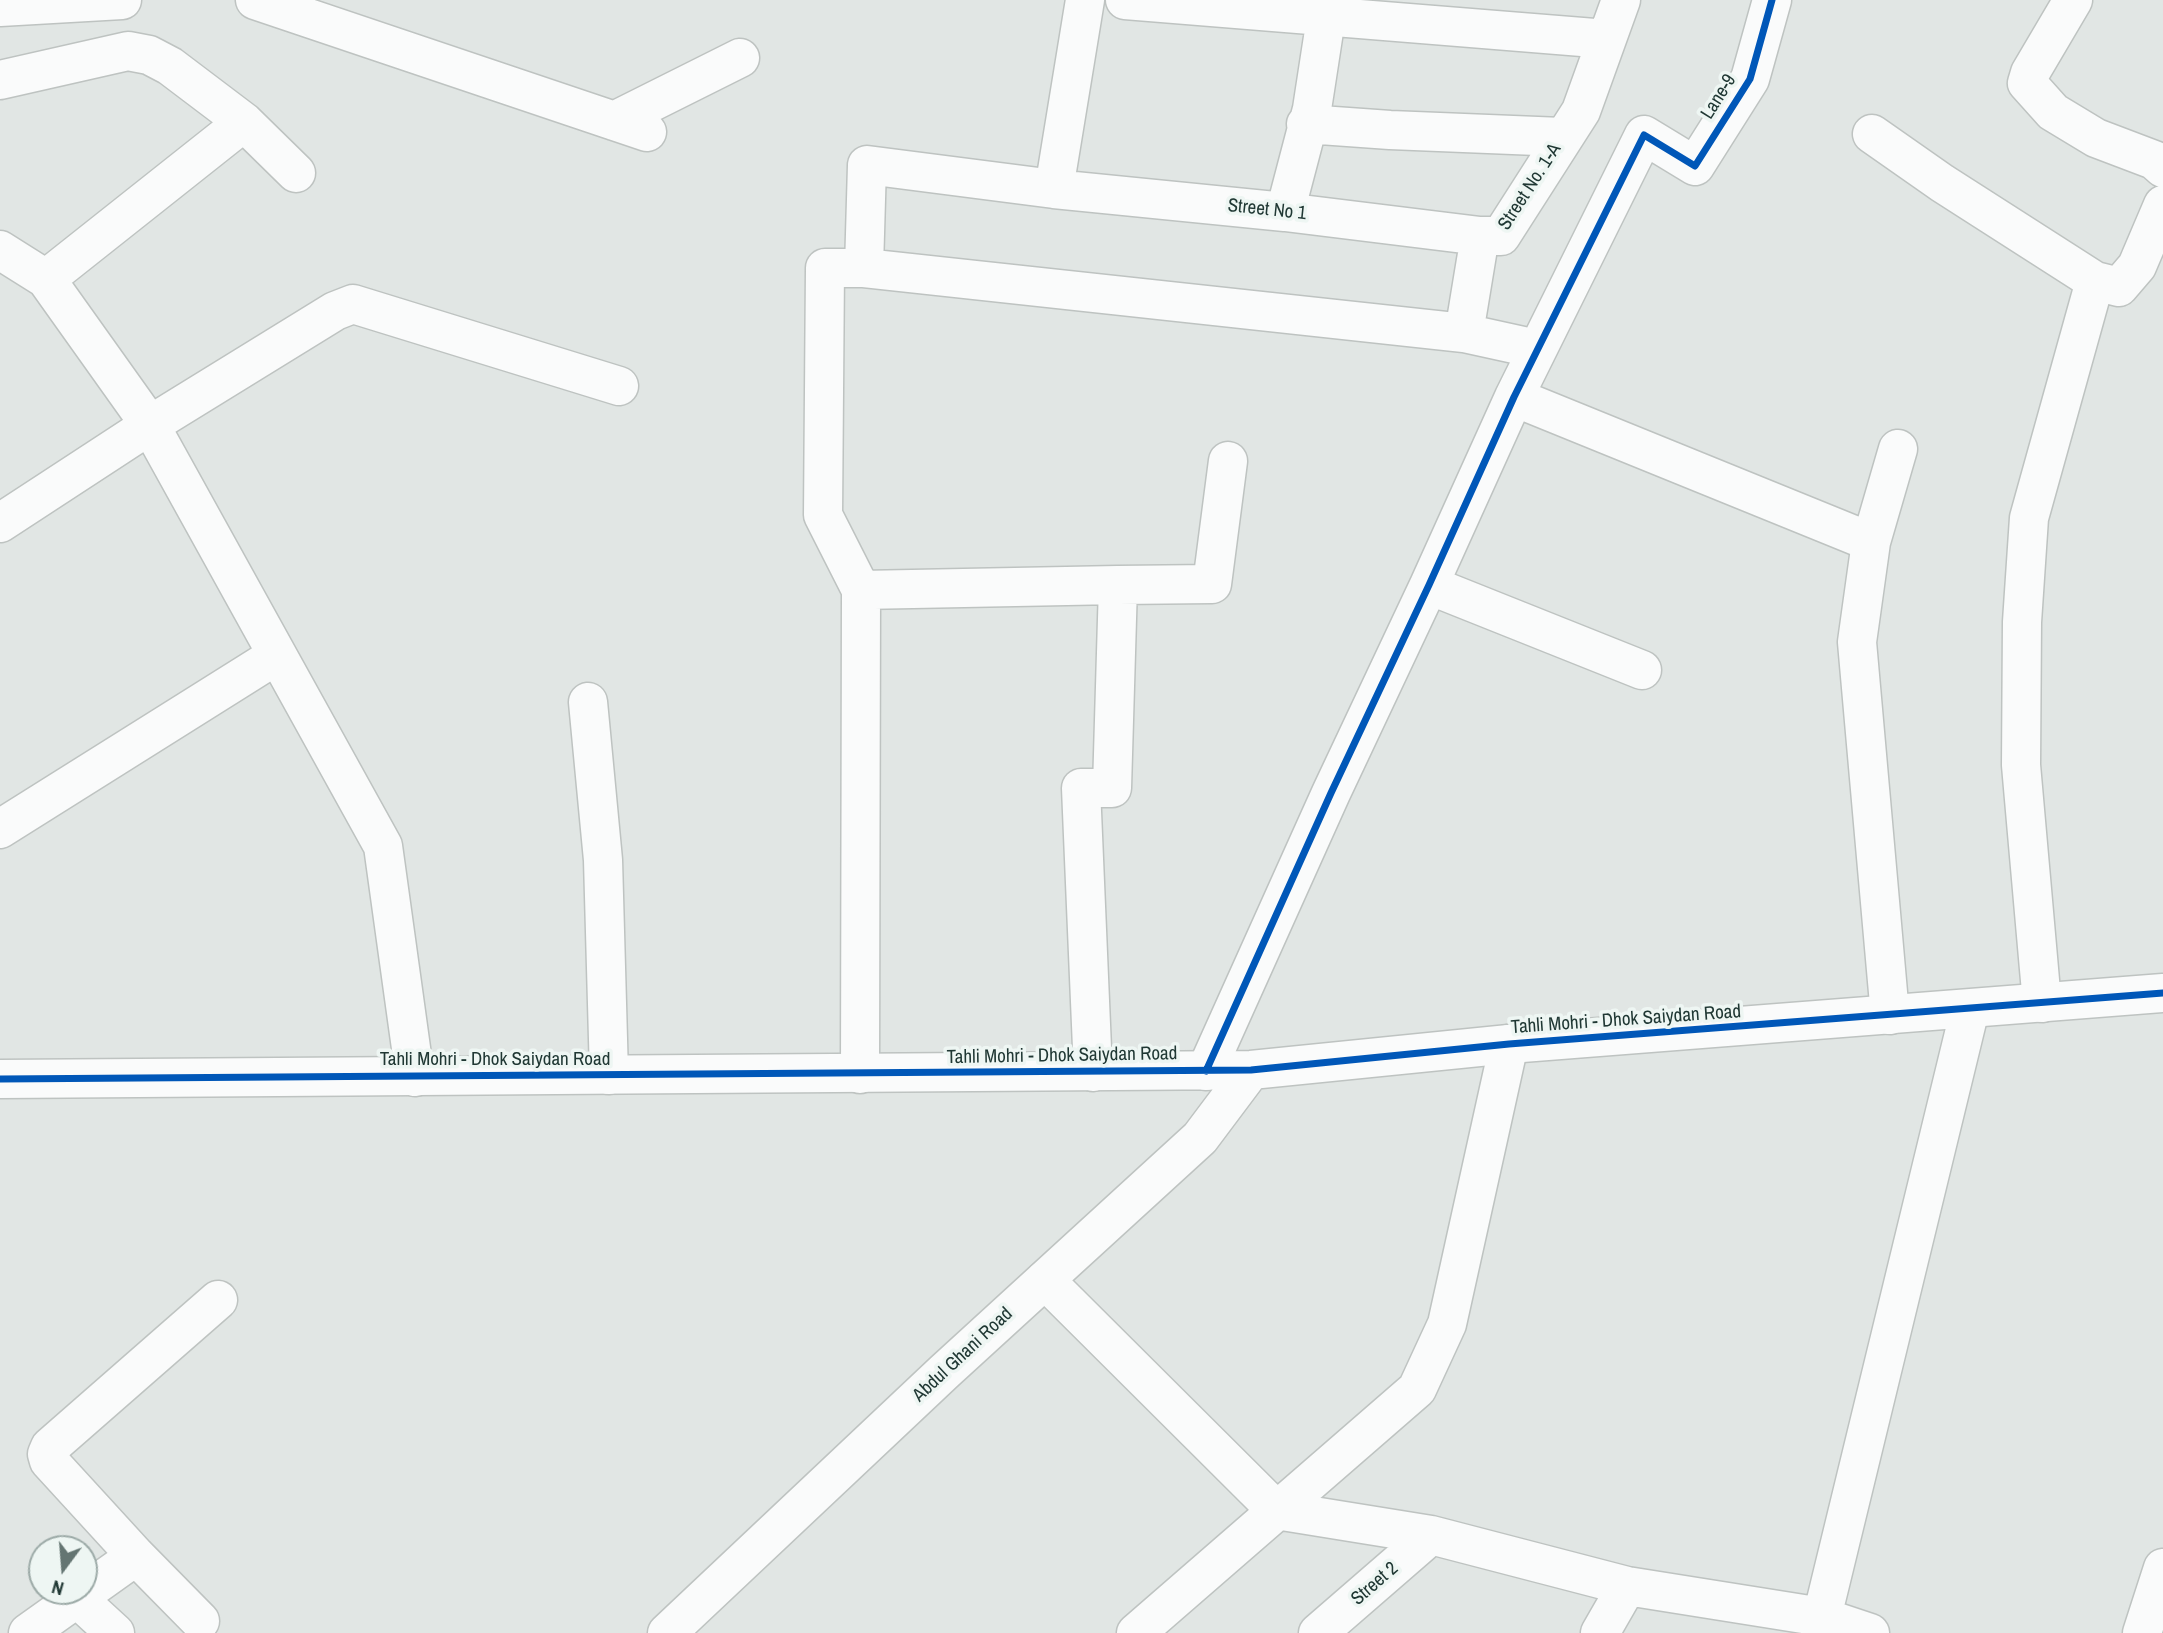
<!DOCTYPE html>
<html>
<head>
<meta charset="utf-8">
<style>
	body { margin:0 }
	#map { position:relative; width:2163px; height:1633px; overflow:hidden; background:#e1e6e4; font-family:"Archivo Narrow",sans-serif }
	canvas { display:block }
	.north { position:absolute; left:28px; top:1535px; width:70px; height:70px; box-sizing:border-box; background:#eef6f3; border:2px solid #9caaa7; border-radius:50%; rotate:196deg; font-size:19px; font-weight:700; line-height:28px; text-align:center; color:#203834 }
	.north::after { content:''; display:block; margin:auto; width:24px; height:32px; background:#647572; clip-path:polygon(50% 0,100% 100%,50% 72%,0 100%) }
</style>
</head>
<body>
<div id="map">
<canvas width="2163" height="1633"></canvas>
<div class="north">N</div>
</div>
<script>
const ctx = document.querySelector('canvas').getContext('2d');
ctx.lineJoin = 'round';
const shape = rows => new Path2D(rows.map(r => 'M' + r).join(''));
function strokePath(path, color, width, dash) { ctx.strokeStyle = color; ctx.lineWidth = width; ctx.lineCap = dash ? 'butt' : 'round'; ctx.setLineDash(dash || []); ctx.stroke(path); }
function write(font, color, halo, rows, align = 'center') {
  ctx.font = font + ' "Archivo Narrow",sans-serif'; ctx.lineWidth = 7; ctx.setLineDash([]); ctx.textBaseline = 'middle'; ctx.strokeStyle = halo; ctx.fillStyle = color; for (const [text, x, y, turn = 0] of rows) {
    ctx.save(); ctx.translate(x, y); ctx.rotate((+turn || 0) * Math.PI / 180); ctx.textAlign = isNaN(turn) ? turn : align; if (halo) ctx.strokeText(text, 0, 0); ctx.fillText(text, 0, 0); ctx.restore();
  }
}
const minor = shape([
	[255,0,647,132],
	[1085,0,1054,189,867,165,864,268,1464,333],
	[1125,0,1607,39],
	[2073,0,2030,73,2027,83,2053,112,2096,138,2154,160,2163,168],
	[0,7,122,0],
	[0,80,128,51,149,55,170,66,244,122,296,173],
	[614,121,740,58],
	[1306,124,1390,130,1562,137],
	[1872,134,1942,183,2095,281,2119,287,2137,266,2163,205],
	[1054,189,1285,212,1480,236],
	[1285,212,1312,109,1326,18],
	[0,250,46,279,150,425,383,846,415,1077],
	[46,279,244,122],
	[1537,349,1464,333,1480,236,1501,236,1581,111,1621,0],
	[1514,397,1871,542],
	[0,523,150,425,335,311,353,304,619,386],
	[1118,585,1212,584,1228,461],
	[1429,585,1642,670],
	[861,590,1118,585,1112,788,1081,788,1093,1072],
	[588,702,603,860,609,1075],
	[0,829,277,655],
	[2042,1003,2021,765,2022,622,2029,518,2095,281],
	[1890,1015,1857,642,1871,542,1898,449],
	[1206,1071,1331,793,1429,585,1514,397,1644,135,1695,166,1750,79,1772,0],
	[860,1074,861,590,823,515,825,268,864,268],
	[1045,1280,1276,1510,1431,1535,1627,1586,1822,1617,1870,1633],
	[78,1599,115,1633],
	[1822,1617,1970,1009],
	[200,1621,136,1556,49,1461,47,1454,50,1447,218,1300],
	[28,1633,136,1556],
	[1136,1633,1417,1389,1447,1324,1509,1044],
	[1318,1633,1431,1535],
	[1600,1633,1627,1586],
	[2142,1633,2163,1568]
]);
const tertiary = shape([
	[0,1079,1251,1070,1509,1044,2163,993],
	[667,1633,944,1372,1200,1138,1251,1070]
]);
strokePath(minor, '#bec3c1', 41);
strokePath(tertiary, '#bec3c1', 41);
strokePath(minor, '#fafbfb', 38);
strokePath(tertiary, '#fafbfb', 38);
strokePath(shape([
	[1206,1071,1331,793,1429,585,1514,397,1644,135,1695,166,1750,79,1772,0],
	[0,1079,1251,1070,1509,1044,2163,993]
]), '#0057b8', 7);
write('19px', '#203834', '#eef6f3', [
	["Lane-9",1719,97,-58],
	["Street No. 1-A",1530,187,-57],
	["Street No 1",1267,210,6],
	["Tahli Mohri - Dhok Saiydan Road",1626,1020,-4],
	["Tahli Mohri - Dhok Saiydan Road",1062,1056,-1],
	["Tahli Mohri - Dhok Saiydan Road",495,1060],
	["Abdul Ghani Road",963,1355,-43],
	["Street 2",1375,1584,-41]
]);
</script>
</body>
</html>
